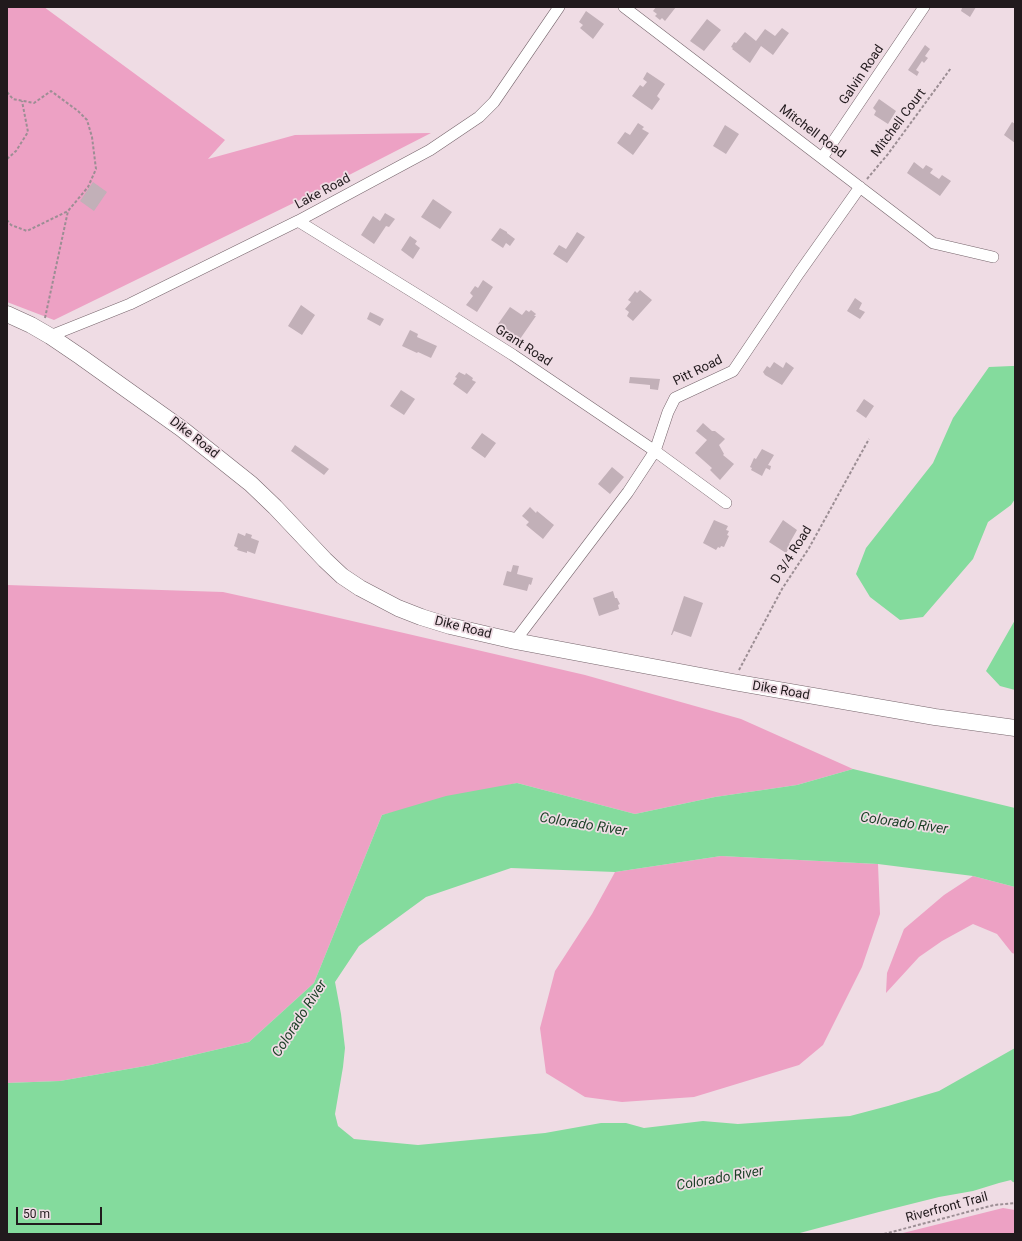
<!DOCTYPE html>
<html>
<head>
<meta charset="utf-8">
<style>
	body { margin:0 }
	#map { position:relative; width:1022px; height:1241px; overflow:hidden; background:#efdce4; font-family:Roboto,sans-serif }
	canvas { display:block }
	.frame { position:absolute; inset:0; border:8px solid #211a1d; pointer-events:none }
	.scale { position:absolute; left:16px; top:1207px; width:86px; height:18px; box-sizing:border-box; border:2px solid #211a1d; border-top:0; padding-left:5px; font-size:12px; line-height:14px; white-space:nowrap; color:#211a1d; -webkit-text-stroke:3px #efdce4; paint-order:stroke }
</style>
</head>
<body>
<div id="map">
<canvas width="1022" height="1241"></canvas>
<div class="frame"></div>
<div class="scale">50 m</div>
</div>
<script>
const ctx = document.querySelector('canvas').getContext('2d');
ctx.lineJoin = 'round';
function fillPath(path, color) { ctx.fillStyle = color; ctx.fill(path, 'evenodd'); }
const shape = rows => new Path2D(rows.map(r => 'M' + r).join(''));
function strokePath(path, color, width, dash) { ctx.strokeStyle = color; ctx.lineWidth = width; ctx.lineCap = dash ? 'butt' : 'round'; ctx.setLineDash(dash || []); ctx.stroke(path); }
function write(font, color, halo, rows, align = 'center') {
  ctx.font = font + ' Roboto,sans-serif'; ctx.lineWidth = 3.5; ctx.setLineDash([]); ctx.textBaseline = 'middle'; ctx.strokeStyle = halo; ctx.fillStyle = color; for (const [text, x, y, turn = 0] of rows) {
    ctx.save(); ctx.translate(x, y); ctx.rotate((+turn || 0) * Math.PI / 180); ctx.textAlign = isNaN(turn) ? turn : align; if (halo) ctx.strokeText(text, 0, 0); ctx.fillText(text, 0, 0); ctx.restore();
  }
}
fillPath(shape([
	[7,7,44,7,225,140,208,159,295,135,431,133,312,194,54,320,7,302],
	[7,585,223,592,309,611,585,675,741,719,853,769,797,785,715,797,635,814,517,783,382,815,314,983,249,1042,151,1065,60,1081,7,1083],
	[721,856,878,864,880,914,862,967,823,1045,799,1065,694,1097,622,1102,585,1097,546,1073,540,1028,555,971,592,914,615,872],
	[973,876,1015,887,1015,954,1012,953,997,934,973,924,942,941,919,957,886,993,887,973,904,929,944,895],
	[1003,1208,1015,1210,1015,1234,899,1234]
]), '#eda1c4');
fillPath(shape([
	[1012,366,1015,366,1015,499,1011,505,988,522,973,559,923,617,900,620,870,597,856,574,866,548,933,463,953,418,989,367],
	[1015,620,1015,690,1000,686,986,671],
	[853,769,1015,808,1015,887,973,876,878,864,721,856,615,872,511,868,426,897,359,946,335,982,341,1014,345,1048,343,1067,335,1114,338,1126,354,1139,418,1145,545,1133,601,1123,626,1123,644,1128,703,1121,738,1124,850,1116,888,1106,939,1091,1015,1048,1015,1179,999,1183,973,1191,939,1197,879,1212,796,1234,7,1234,7,1083,60,1081,151,1065,249,1042,314,983,382,815,446,796,517,783,635,814,715,797,797,785]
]), '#84db9d');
strokePath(shape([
	[1013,1180,1015,1181]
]), '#84db9d', 3.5);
fillPath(shape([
	[656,7,676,7,665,21,662,18,660,20,655,16,657,14,653,11],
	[960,7,976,7,970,17,961,11,962,8],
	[586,11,604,24,593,39,580,28,583,25,579,22],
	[707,19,721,30,704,51,690,41],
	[782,28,789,33,773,55,761,46,750,63,732,49,733,48,731,47,734,42,736,43,745,32,756,41,765,29,775,36],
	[925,45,930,49,925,56,928,58,924,63,922,61,916,70,919,72,917,76,908,70],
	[647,72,665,84,657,96,660,99,652,110,632,96,640,85,643,87,647,82,643,79],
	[879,99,896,111,888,124,874,115,876,111,873,108],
	[1012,122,1015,124,1015,143,1004,135],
	[638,123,644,127,642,129,649,133,633,155,617,143,625,132,630,135],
	[725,125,739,134,726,154,713,146],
	[914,162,923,169,926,165,933,169,930,173,939,179,942,175,951,181,940,196,907,173],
	[93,182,107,192,94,211,80,201],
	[433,199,452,212,440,229,421,217],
	[385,213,395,219,389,227,386,226,374,244,361,235,373,216,380,221],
	[500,228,507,232,507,233,515,239,510,246,506,243,503,248,491,240],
	[577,232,585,237,567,263,553,254,559,245,566,249],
	[410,236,417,241,415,244,420,248,413,259,401,250],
	[483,280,493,287,477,312,466,305,473,296,470,293,475,286,478,288],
	[640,290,652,300,633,321,627,316,629,312,625,309,631,302,628,300,632,295,635,291,637,293],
	[855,298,862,303,859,309,865,312,860,319,847,311],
	[301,305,315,315,302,335,288,326],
	[510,307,522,315,526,310,529,312,531,310,536,314,534,316,536,316,520,339,498,324],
	[370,312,384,319,380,326,367,319],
	[410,330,418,334,417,337,437,346,431,358,418,352,417,353,402,346],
	[774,362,783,368,786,362,794,368,782,385,765,375,763,372,767,366,770,368],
	[459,372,465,375,466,373,473,378,472,380,476,382,467,394,453,384,457,378,455,377],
	[630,377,660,379,658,390,650,389,650,385,629,383],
	[401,390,415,399,404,415,390,406],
	[864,399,874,406,866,418,856,411],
	[703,423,712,431,715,431,725,439,719,445,724,454,723,455,734,464,720,480,710,470,712,468,695,453,707,440,696,431],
	[482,433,496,443,485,458,471,448],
	[295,445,329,469,324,475,291,451],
	[762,449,774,455,768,465,771,466,770,470,766,468,762,476,751,470,752,468,750,467,754,458,756,459],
	[612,467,624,477,610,494,598,484],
	[530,507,536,513,537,511,554,525,543,539,526,525,529,522,522,516],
	[714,520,728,526,726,530,729,531,727,535,729,536,724,547,721,546,720,548,718,547,716,550,703,543],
	[783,520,797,530,789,544,791,545,786,553,769,542],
	[238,533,245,536,246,533,252,535,251,538,259,541,255,554,247,551,247,553,237,550,238,548,234,546],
	[513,565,519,566,517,574,533,578,531,585,529,584,527,591,503,585,507,571,511,572],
	[613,591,615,598,617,598,620,604,618,605,619,609,599,616,593,598],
	[684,596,703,603,691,637,674,631,672,635,671,635]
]), '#c2b0b8');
const street = shape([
	[624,7,933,243,993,257],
	[822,158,924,7],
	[298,221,429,302,513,355,655,451,726,503],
	[50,336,130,304,298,221,430,150,479,117,494,102,559,7],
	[515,641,628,492,655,451,668,412,675,398,733,371,799,273,860,187]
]);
const secondary = shape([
	[7,314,31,325,50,336,81,357,182,429,251,484,275,507,325,560,342,576,360,588,398,608,421,617,450,626,515,641,733,682,935,717,1015,728]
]);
strokePath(street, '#76656c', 12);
strokePath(secondary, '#76656c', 17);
strokePath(shape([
	[7,92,13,99,34,103,51,91,78,111,87,120,92,137,96,169,88,187,68,211,27,231,11,225,7,220],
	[7,159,16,151,28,132,22,101],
	[867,179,888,154,951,68],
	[45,318,68,211],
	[739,670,782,589,809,548,869,439],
	[884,1234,994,1205,1015,1203]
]), '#9c8e94', 2, [3, 2]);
strokePath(street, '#fff', 11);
strokePath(secondary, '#fff', 16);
write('13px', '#211a1d', '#efdce4', [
	["Galvin Road",862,75,-56],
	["Mitchell Court",899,123,-53],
	["Mitchell Road",812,132,37],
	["Lake Road",323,192,-28],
	["Grant Road",523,346,33],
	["Pitt Road",698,371,-26],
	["Dike Road",194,438,38],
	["D 3/4 Road",792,555,-58],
	["Dike Road",463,628,14],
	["Dike Road",781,691,10],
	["Riverfront Trail",947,1208,-15]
]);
write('italic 14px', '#1b3f26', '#efdce4', [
	["Colorado River",904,824,8],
	["Colorado River",583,825,9],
	["Colorado River",300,1019,-57],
	["Colorado River",720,1179,-10]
]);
</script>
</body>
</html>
